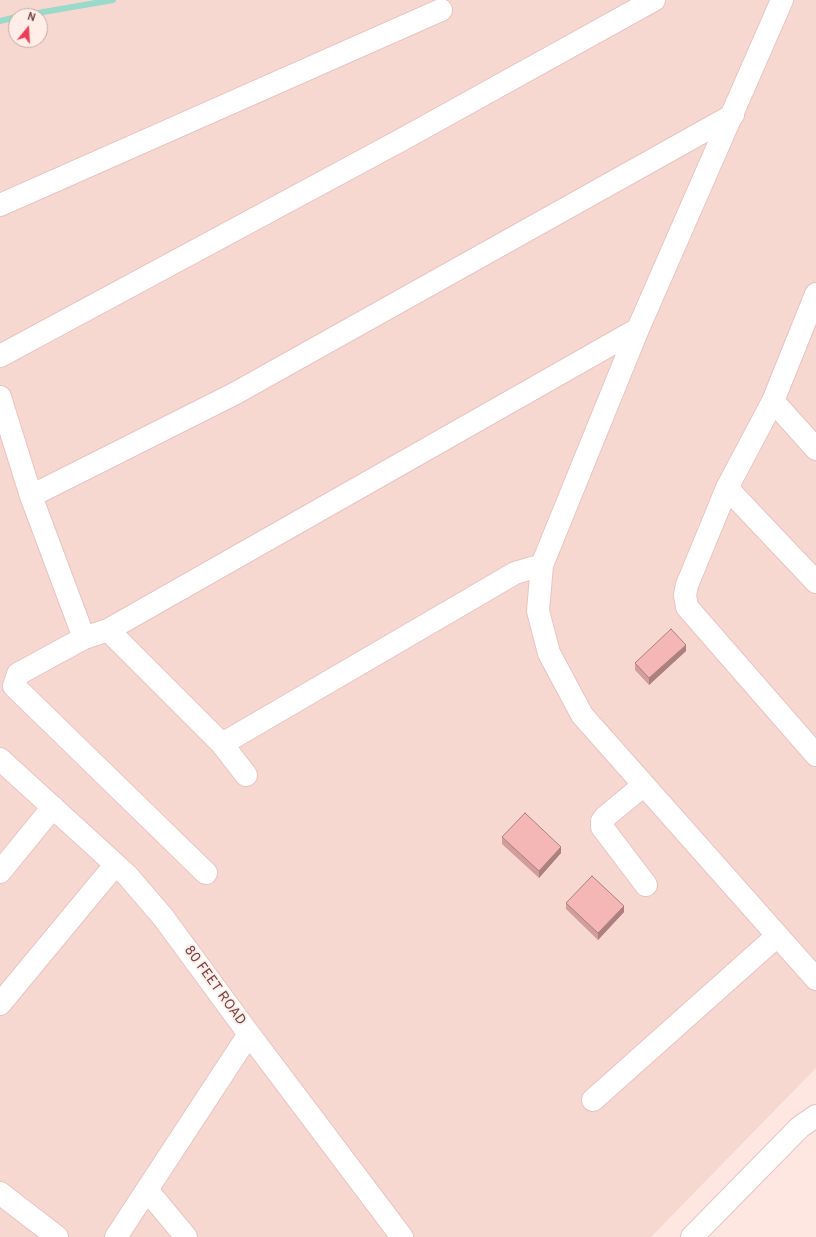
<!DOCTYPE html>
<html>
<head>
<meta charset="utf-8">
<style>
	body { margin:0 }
	#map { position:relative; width:816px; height:1237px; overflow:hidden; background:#fde7e0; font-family:Overpass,sans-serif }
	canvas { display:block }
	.north { position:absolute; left:8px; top:8px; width:40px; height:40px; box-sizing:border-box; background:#ffede7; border:1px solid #c8aaa7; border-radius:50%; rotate:18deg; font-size:11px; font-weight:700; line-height:16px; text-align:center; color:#754647 }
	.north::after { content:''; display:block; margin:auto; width:14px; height:18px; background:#ef3d59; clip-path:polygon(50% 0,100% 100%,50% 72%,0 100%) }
</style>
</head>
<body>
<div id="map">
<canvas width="816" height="1237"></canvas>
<div class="north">N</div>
</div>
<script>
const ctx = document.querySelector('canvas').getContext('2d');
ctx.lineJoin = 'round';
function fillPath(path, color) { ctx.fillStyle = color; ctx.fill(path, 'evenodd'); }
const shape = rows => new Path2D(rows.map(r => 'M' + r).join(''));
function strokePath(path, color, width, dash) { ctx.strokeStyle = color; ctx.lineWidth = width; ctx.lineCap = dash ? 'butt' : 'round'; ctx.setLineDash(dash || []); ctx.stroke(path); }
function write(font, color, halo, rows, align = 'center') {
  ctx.font = font + ' Overpass,sans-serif'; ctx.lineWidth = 3.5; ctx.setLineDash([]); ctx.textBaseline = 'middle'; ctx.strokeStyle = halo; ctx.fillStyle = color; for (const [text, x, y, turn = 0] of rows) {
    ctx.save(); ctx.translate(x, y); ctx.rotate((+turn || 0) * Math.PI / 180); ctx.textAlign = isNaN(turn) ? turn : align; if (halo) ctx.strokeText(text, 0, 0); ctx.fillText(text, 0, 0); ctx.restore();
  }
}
fillPath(shape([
	[0,0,816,0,816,1068,651,1237,0,1237],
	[16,16,40,16,40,40,16,40]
]), '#f7d8d1');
strokePath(shape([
	[20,16,113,0],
	[0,21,16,17]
]), '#99dacb', 6);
const minor = shape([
	[0,205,441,10],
	[816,294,773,401,727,488,687,585,685,595,687,607,816,755],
	[0,356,403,139,654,0],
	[0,397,31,496,84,638,108,630,222,744,515,573,542,565,538,611,549,653,582,715,816,979],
	[773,401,816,449],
	[727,488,816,582],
	[31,496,234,394,733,115],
	[542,565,638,329,782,0],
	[108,630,638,329],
	[84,638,18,674,14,686,206,873],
	[222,744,246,775],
	[0,759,127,875,163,917,249,1034,402,1237],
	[644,785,605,817,602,821,602,827,646,885],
	[0,872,53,807],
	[0,1004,115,865],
	[593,1100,777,936],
	[147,1190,186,1237],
	[0,1193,57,1237],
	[116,1237,249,1034],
	[692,1237,800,1127,816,1116]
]);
strokePath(minor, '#e7c4c0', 24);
strokePath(minor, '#fff', 22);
fillPath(shape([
	[686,651,649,685,635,670,635,663],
	[502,837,561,853,539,878,502,844],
	[566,903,624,912,598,940,566,909]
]), '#d29d9d');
fillPath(shape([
	[686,645,686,651,649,685,649,678],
	[561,847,561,853,539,878,539,871],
	[624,906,624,912,598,940,598,933]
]), '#ab807f');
const building = shape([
	[671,629,686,645,649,678,635,663,671,629],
	[525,813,561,847,539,871,502,837,525,813],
	[592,876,624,906,598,933,566,903,592,876]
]);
fillPath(building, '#f4b7b6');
strokePath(building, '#ab807f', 1);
write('14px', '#754647', '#ffede7', [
	["80 FEET ROAD",214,986,54]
]);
</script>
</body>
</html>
